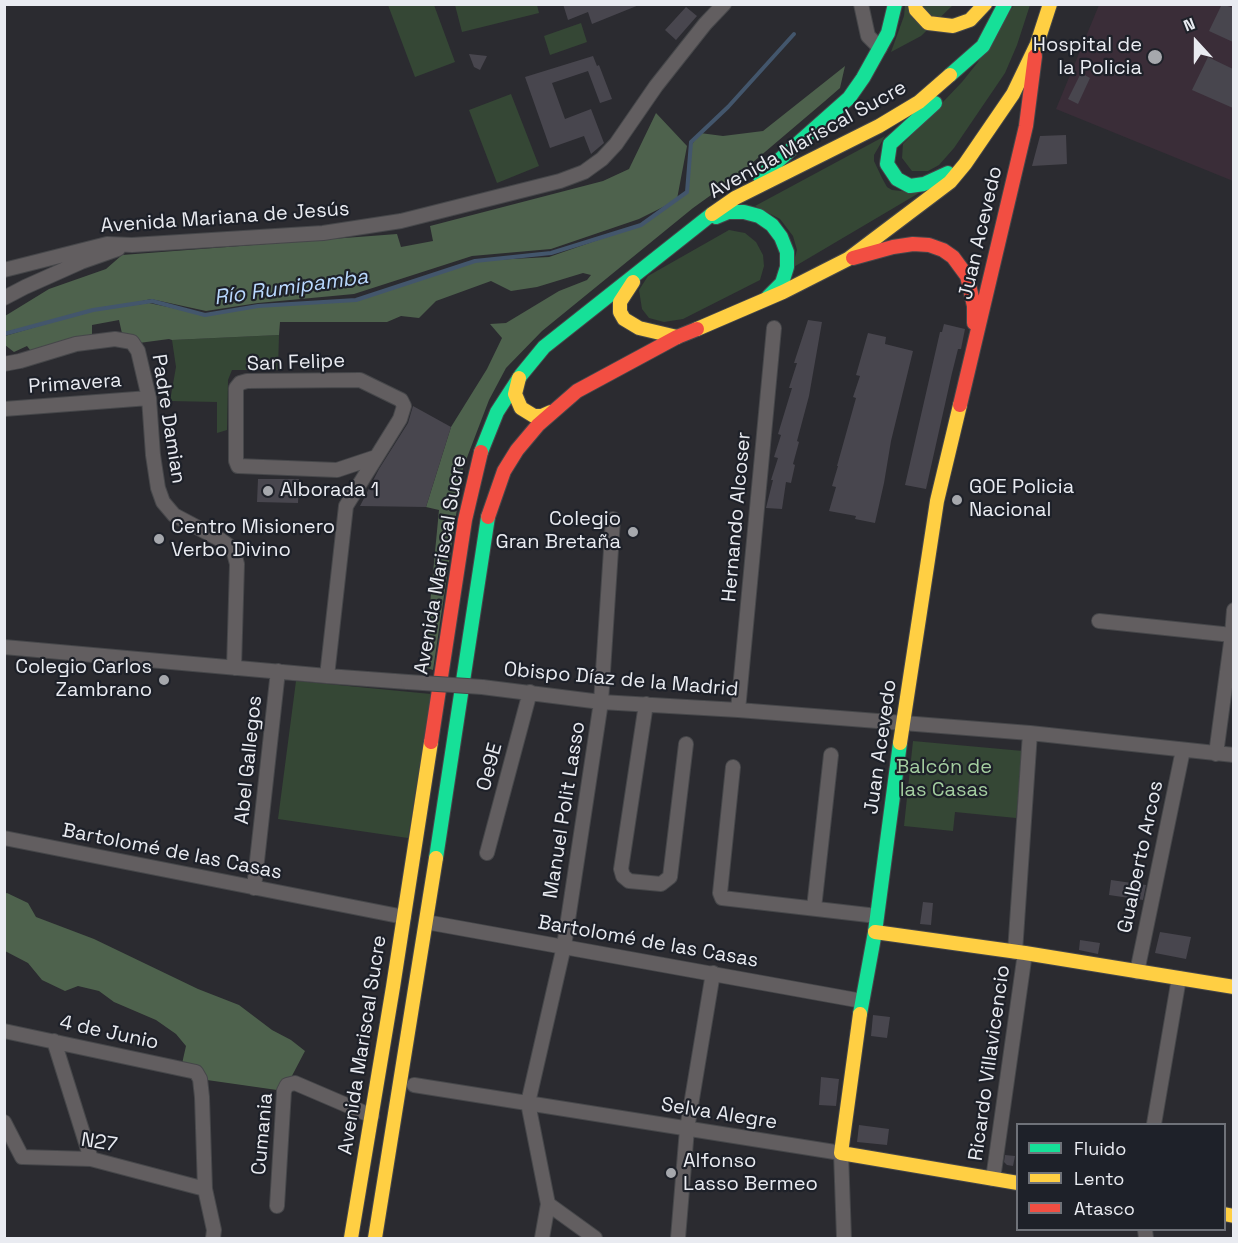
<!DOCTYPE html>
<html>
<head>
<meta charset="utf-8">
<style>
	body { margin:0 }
	#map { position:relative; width:1238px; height:1243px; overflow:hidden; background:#2b2b30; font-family:"Space Grotesk",sans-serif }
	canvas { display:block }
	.frame { position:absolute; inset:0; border:6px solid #e9ebf1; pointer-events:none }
	.legend { position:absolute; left:1016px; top:1123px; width:210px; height:108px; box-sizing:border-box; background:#1e2129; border:2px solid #6f7279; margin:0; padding:8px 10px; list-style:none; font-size:18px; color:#e9ebf1 }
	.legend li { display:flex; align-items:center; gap:12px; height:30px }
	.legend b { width:30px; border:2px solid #6f7279 }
	.north { position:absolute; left:1166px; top:12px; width:60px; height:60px; -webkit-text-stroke:4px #1e2129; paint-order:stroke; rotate:339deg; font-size:16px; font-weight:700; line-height:24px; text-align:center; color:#e9ebf1 }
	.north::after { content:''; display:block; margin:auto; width:21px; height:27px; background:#e9ebf1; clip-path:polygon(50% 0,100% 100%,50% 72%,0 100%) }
</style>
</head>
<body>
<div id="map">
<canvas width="1238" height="1243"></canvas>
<div class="frame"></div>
<ul class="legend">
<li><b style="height:8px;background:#16e098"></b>Fluido</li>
<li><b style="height:8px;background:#ffcf43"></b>Lento</li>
<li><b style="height:8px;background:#f24e42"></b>Atasco</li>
</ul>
<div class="north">N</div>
</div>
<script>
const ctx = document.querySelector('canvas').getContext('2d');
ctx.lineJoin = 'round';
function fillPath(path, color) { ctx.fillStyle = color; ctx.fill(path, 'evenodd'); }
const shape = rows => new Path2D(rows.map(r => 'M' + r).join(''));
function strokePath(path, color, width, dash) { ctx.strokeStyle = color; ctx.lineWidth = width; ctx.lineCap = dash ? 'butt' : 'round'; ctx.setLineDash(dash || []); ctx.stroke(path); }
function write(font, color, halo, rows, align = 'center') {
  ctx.font = font + ' "Space Grotesk",sans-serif'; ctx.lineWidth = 4.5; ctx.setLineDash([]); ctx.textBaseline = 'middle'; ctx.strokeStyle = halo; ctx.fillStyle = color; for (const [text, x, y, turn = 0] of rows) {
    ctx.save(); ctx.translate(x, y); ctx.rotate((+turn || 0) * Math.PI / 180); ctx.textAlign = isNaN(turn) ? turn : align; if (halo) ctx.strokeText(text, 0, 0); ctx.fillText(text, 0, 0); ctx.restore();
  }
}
fillPath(shape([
	[1099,5,1233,5,1233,181,1056,109]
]), '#3a2d38');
fillPath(shape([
	[388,5,434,5,455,62,415,77],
	[455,5,537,5,539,13,462,32],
	[905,5,953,5,921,36,891,52,904,16],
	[1014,5,1030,5,1017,45,1005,73,954,148,939,165,928,171,912,171,902,158,903,144,962,82,978,62],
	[581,23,587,42,550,55,544,36],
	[511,94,539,166,497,183,469,110],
	[885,136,874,155,874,161,882,178,887,187,892,190,919,193,792,268,797,250,793,236,780,219,755,206],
	[729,230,745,233,756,242,763,255,764,266,760,280,683,319,664,322,649,318,642,309,639,290,648,276],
	[279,335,278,370,232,370,228,380,227,430,217,433,217,402,170,401,176,367,172,340],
	[296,681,431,694,408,838,278,819],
	[913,741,1023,751,1016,818,955,812,953,831,904,826]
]), '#354735');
fillPath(shape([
	[845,66,840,88,825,101,732,180,693,208,542,331,506,368,489,400,463,468,433,670,424,667,439,510,426,507,451,427,487,369,502,338,490,324,506,323,559,291,587,280,591,275,583,273,537,287,511,291,491,281,436,301,419,318,401,316,387,322,280,322,279,335,172,340,169,339,139,343,123,338,119,320,92,325,92,340,33,354,27,346,14,352,5,345,5,336,73,316,5,332,5,316,49,289,106,269,122,255,397,234,401,247,433,241,430,226,603,181,629,169,656,113,687,146,677,199,687,192,690,147,700,133,723,136,763,131],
	[671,203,641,225,549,257,475,261,356,300,257,307,205,315,149,303,106,309,151,299,206,311,258,303,354,294,472,256,551,249,639,219],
	[7,893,28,903,36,917,94,939,198,989,239,1005,272,1030,291,1040,305,1051,284,1091,200,1079,181,1068,186,1046,176,1034,156,1020,114,1002,99,991,78,986,65,991,42,980,28,963,5,951,4,894]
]), '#4e624d');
strokePath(shape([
	[4,334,93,310,152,301,205,315,258,306,356,300,475,261,551,253,641,225,687,192,691,142,728,107,794,34]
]), '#43566c', 4);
fillPath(shape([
	[563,4,639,4,639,5,592,24,588,12,568,20],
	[1222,4,1233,8,1233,42,1209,31],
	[686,7,697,16,676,40,665,30],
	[469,54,487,56,480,70,474,67],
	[593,56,597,66,599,65,612,99,600,103,588,71,552,83,565,119,591,109,604,143,591,154,584,136,550,148,525,77],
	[1208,57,1233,69,1233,108,1192,90],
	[1081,73,1090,78,1078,104,1068,99],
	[1066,135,1067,164,1032,166,1040,136],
	[808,320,822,322,809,396,797,441,799,442,793,464,795,465,791,483,786,482,782,509,766,508,773,480,771,480,778,458,774,457,781,435,778,434,792,388,789,388,797,363,794,363],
	[944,324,965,329,961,349,958,349,952,373,926,489,905,485,940,332,942,332],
	[868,333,886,337,885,344,913,351,891,441,884,483,875,523,855,519,856,516,829,511,836,487,832,486,838,466,837,466,856,398,853,397,860,376,856,375],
	[413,406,451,427,426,507,360,506,379,469,408,423],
	[258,479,299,479,298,503,257,502],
	[1111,880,1146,885,1143,900,1109,895],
	[923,902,933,903,931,925,920,924],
	[1160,932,1191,937,1186,959,1155,953],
	[1080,940,1100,943,1098,954,1079,950],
	[873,1015,890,1017,887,1038,871,1036],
	[821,1077,839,1079,836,1106,819,1105],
	[859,1125,889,1129,887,1145,857,1142],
	[1005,1155,1015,1156,1013,1166,1007,1165,1004,1162]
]), '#48464e');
const street = shape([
	[861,4,868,36,880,48],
	[4,270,107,244,132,245,323,233,401,221,560,181,584,172,602,159,616,144,656,86,705,24,724,4],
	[4,298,25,287,81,262,118,249],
	[4,364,20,361,76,344,115,339,132,342,138,351,149,398,153,455,158,488,163,502,174,515,221,540,233,549,237,564,234,668],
	[4,409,149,398],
	[1099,621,1232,635],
	[4,647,327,676,408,682],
	[327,676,346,506,400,419,404,406,401,400,360,380,247,381,240,383,236,388,236,461,238,466,337,470,376,457],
	[482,687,601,702,738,710,1030,733,1234,755],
	[646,704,621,869,623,876,629,881,661,884,670,877,686,744],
	[738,710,774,328],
	[1216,754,1232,635,1234,610],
	[733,767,720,893,722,898,877,916],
	[4,838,404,917],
	[487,853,530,692],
	[254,888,278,671],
	[814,908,831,755],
	[426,922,862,1001],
	[1015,952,1030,733],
	[1137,972,1183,750],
	[4,1031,196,1072,200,1079,202,1097,205,1189,214,1230,213,1238],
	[54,1041,91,1159],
	[414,1085,841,1153,844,1238],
	[4,1122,22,1157,91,1159,205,1189],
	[1154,1124,1179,978],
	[993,1179,1025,953],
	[548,1204,595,1238],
	[277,1206,284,1091,287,1085,295,1083,372,1116],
	[1145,1230,1146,1238],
	[542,1238,548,1204,528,1103,564,946,601,702,613,519],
	[678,1238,687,1129,713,973]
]);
const fast = shape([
	[950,75,983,46,1005,4],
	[935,103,890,144,887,164,897,179,910,186,924,184,948,173],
	[760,177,849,98,863,78,888,33,895,4],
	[716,217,728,212,744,212,759,216,772,225,781,237,787,252,787,267,782,283,768,297],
	[481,452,497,412,521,375,544,347,712,214],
	[436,858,488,517],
	[860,1014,875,932,900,743]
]);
const slow = shape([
	[915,4,916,10,928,23,953,26,970,20,985,4],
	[712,214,735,198,879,126,919,102,950,75],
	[633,282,620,302,620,312,624,319,639,328,677,337],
	[697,329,783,292,848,259,950,182,965,164,1013,94,1037,44,1050,4],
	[519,378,515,394,521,408,534,416,542,416,551,412],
	[900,743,937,501,960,405],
	[875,932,1025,953,1234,987],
	[860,1014,841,1153,1018,1183],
	[1224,1214,1234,1216],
	[351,1238,393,987,431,742],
	[375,1238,436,858]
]);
const jam = shape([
	[853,258,893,247,913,244,929,245,943,250,953,257,967,276,974,306,974,323],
	[960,405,1026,126,1035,56],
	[488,517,504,471,517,450,538,425,577,391,677,337,697,329],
	[431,742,465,520,481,452]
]);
strokePath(street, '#46474a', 16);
strokePath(fast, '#46474a', 16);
strokePath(slow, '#46474a', 16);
strokePath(jam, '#46474a', 16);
strokePath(street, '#625e60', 14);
strokePath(fast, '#16e098', 14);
strokePath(slow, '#ffcf43', 14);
strokePath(jam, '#f24e42', 14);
const streetBridge = shape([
	[408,682,482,687]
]);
strokePath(streetBridge, '#46474a', 16, []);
strokePath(streetBridge, '#625e60', 14);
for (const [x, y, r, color] of [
	[1155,57,8,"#a6a8ad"],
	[268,491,6,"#a6a8ad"],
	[957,500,6,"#a6a8ad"],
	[633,532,6,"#a6a8ad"],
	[159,539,6,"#a6a8ad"],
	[164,680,6,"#a6a8ad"],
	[671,1173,6,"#a6a8ad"]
]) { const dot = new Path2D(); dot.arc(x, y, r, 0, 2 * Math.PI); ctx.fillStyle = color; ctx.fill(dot); strokePath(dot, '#1e2129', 2); }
write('20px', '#e9ebf1', '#1e2129', [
	["Hospital de",1142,46,"right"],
	["la Policia",1142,69,"right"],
	["GOE Policia",969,488],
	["Nacional",969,511],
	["Alborada 1",280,491],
	["Colegio",621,520,"right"],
	["Gran Bretaña",621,543,"right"],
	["Centro Misionero",171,528],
	["Verbo Divino",171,551],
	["Colegio Carlos",152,668,"right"],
	["Zambrano",152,691,"right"],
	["Alfonso",683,1162],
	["Lasso Bermeo",683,1185]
], 'left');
write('20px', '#e9ebf1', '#1e2129', [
	["Avenida Mariscal Sucre",808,140,-29],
	["Avenida Mariana de Jesús",225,218,-4],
	["Juan Acevedo",981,233,-77],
	["San Felipe",296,363,-2],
	["Primavera",75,384,-4],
	["Padre Damian",168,419,81],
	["Hernando Alcoser",737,517,-85],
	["Avenida Mariscal Sucre",441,565,-80],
	["Obispo Díaz de la Madrid",621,680,5],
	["Juan Acevedo",881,747,-82],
	["Abel Gallegos",249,760,-84],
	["Oe9E",490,767,-75],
	["Manuel Polit Lasso",565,810,-81],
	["Bartolomé de las Casas",172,852,11],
	["Gualberto Arcos",1141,857,-78],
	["Bartolomé de las Casas",648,942,10],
	["4 de Junio",109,1033,12],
	["Avenida Mariscal Sucre",363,1045,-81],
	["Ricardo Villavicencio",990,1063,-82],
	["Selva Alegre",719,1114,9],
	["Cumania",263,1134,-85],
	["N27",99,1143,9]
]);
write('20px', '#a4cea0', '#1e2129', [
	["Balcón de",944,768],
	["las Casas",944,791]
]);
write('italic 21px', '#b9d8fe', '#1e2129', [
	["Río Rumipamba",291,288,-8]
]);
</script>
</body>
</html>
